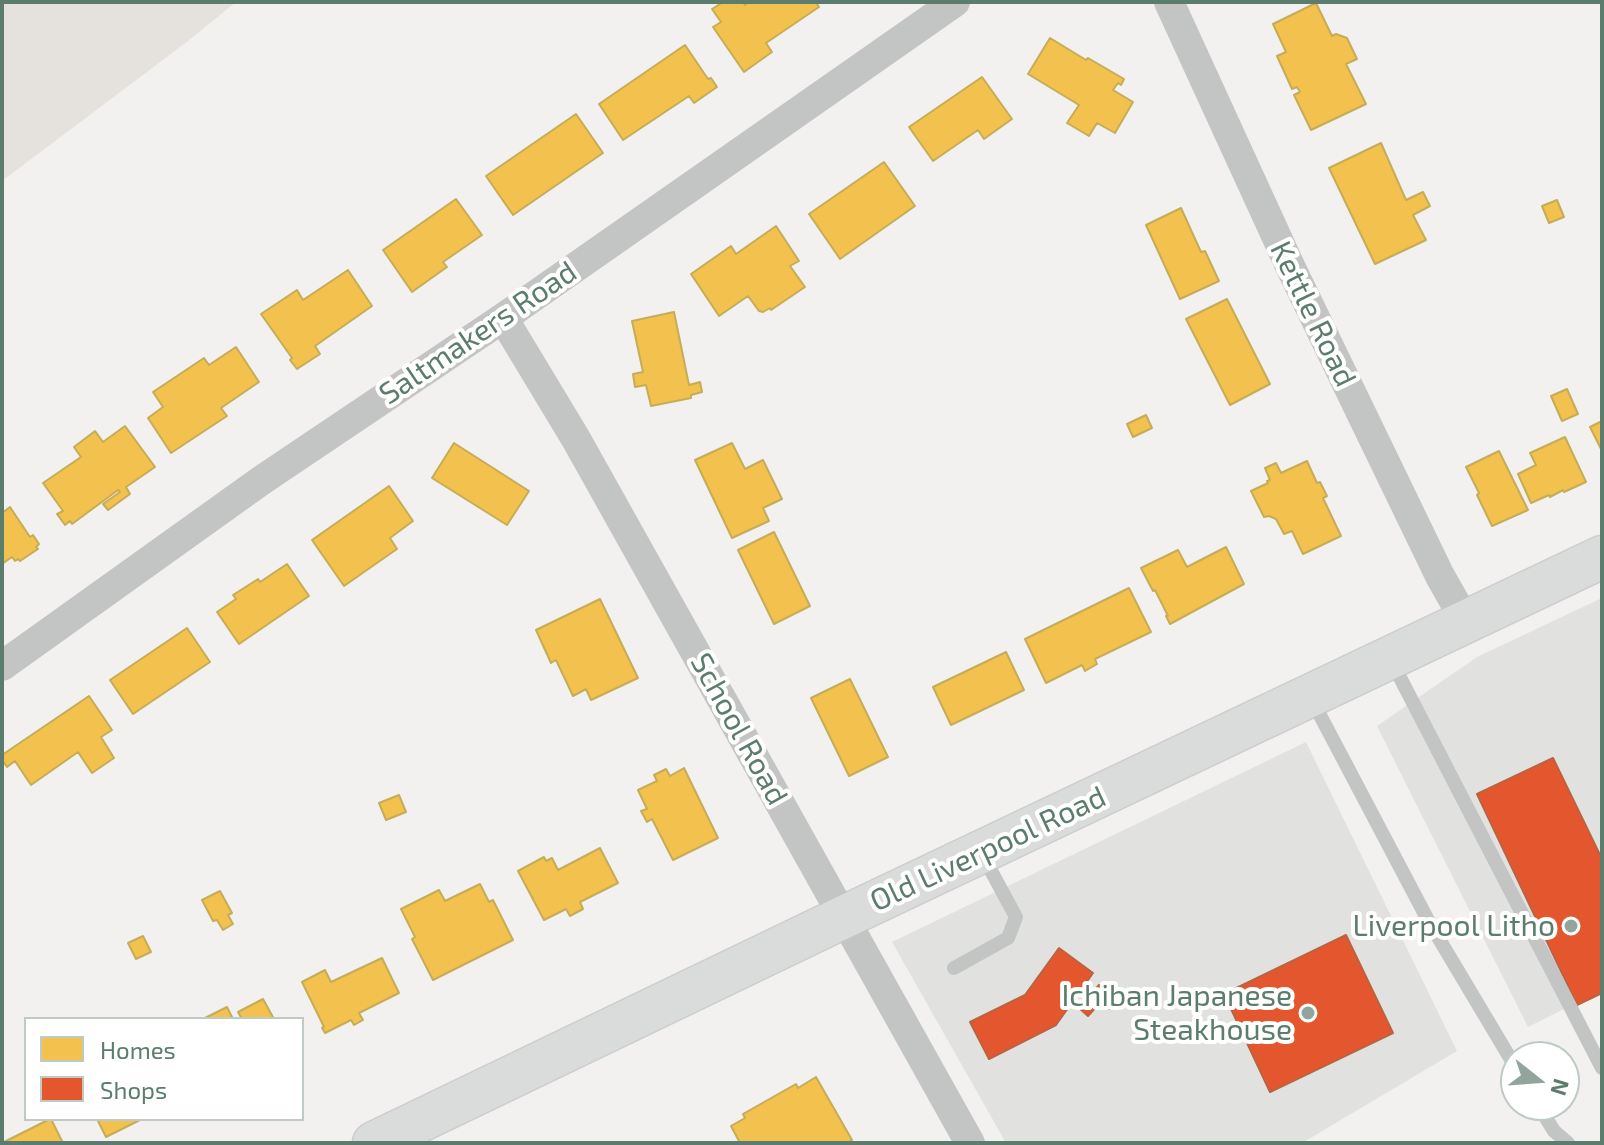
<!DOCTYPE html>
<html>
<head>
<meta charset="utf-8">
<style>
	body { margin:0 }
	#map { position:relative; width:1604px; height:1145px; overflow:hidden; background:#f3f0f0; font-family:"Exo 2",sans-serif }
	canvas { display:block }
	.frame { position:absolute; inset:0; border:4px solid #5c7d6e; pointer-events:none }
	.legend { position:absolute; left:24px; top:1017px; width:280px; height:104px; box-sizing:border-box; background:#fff; border:2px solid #becbc5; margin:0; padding:10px 14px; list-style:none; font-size:24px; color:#5c7d6e }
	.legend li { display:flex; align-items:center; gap:16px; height:40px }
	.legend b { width:40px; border:2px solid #becbc5 }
	.north { position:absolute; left:1500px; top:1041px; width:80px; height:80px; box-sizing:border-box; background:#fff; border:2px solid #becbc5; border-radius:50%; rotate:107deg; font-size:22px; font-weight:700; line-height:32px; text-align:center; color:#5c7d6e }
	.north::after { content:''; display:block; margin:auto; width:28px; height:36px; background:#91a59c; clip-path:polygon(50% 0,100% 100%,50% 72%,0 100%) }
</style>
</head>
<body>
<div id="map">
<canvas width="1604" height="1145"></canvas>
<div class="frame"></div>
<ul class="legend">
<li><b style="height:22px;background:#f2c14e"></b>Homes</li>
<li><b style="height:22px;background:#e4572e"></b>Shops</li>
</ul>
<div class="north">N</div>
</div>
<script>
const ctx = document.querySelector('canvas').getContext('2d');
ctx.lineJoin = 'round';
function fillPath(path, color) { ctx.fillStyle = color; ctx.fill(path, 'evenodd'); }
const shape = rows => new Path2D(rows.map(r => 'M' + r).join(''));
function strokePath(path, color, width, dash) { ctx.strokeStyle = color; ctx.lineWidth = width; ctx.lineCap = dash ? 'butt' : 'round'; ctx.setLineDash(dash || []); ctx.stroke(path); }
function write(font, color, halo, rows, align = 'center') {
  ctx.font = font + ' "Exo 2",sans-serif'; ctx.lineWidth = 8; ctx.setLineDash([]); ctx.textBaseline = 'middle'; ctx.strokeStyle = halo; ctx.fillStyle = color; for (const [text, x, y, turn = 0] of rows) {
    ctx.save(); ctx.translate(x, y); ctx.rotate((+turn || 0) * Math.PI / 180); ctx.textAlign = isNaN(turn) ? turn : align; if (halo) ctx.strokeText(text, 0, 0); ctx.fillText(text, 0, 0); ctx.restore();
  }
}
fillPath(shape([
	[1602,598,1602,990,1528,1027,1377,726,1477,657],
	[1306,742,1457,1051,1302,1143,1006,1143,892,942]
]), '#e1e2e0');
fillPath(shape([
	[2,2,236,2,188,41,2,181]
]), '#e5e2dd');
const homes = shape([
	[723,2,743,2,745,5,749,2,816,2,819,7,766,43,772,52,744,72,713,27,721,22,712,9,723,2],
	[1316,3,1332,36,1336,34,1347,38,1357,59,1346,64,1366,104,1311,130,1294,95,1300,92,1297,87,1292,89,1277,56,1286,52,1273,24,1316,3],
	[1050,38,1086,60,1088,58,1124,79,1121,85,1118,83,1113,90,1133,102,1115,133,1097,123,1089,136,1067,123,1079,105,1028,74,1050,38],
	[685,45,708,79,711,78,717,87,694,103,689,96,623,140,599,104,685,45],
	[982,77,1012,119,984,139,978,130,933,161,909,127,982,77],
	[576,114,603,153,513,215,486,176,576,114],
	[1381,143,1406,200,1423,192,1430,206,1413,215,1426,240,1375,264,1329,168,1381,143],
	[884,162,915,206,840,259,809,214,884,162],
	[456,199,482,235,443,262,447,267,412,292,383,250,456,199],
	[1557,200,1564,217,1549,223,1542,206,1557,200],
	[1181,208,1201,252,1205,251,1219,281,1180,299,1146,225,1181,208],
	[776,226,799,261,790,266,805,287,771,310,770,308,763,312,759,311,748,296,719,316,691,274,731,246,736,254,776,226],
	[348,270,372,306,315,346,320,354,297,369,290,360,292,358,261,314,297,290,303,300,348,270],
	[1227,299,1270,384,1230,405,1186,319,1227,299],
	[674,312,689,385,700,382,702,392,691,395,691,398,651,406,646,385,635,387,633,374,643,372,632,321,674,312],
	[236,347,259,382,221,408,227,416,171,453,148,418,163,407,153,392,204,358,209,365,236,347],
	[1567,389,1578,414,1562,421,1551,396,1567,389],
	[1146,415,1152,428,1133,437,1127,424,1146,415],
	[1602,421,1602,451,1590,427,1602,421],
	[125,426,155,467,126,487,130,494,108,510,103,504,120,492,118,490,72,524,70,521,65,525,57,514,63,511,43,483,81,457,74,447,95,431,103,442,125,426],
	[1565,437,1586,482,1564,492,1563,490,1550,497,1549,495,1531,503,1518,474,1536,465,1530,453,1565,437],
	[454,443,529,491,507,525,432,478,454,443],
	[732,443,745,469,763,460,782,499,763,508,769,521,732,538,695,460,732,443],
	[1499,451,1528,510,1492,526,1477,495,1479,493,1466,467,1499,451],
	[1307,461,1317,483,1320,482,1327,496,1323,498,1341,536,1303,554,1292,531,1284,534,1276,519,1269,516,1264,517,1251,491,1268,483,1267,481,1270,480,1265,468,1276,463,1281,473,1307,461],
	[389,486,413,521,390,538,397,549,344,586,312,540,389,486],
	[10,507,30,537,33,535,39,544,36,547,38,549,20,561,18,559,15,561,12,557,2,564,2,513,10,507],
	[774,532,810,606,774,624,738,550,774,532],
	[1226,547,1244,584,1170,624,1166,616,1168,616,1155,590,1153,591,1141,568,1178,550,1187,567,1226,547],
	[287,564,309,596,239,644,217,612,236,599,233,595,258,579,260,582,287,564],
	[1129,588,1151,632,1095,659,1097,664,1085,671,1082,665,1046,683,1025,639,1129,588],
	[600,599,638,678,591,700,586,689,573,696,556,660,551,663,536,630,600,599],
	[187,628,210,662,133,714,110,680,187,628],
	[1006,652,1024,690,951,725,933,687,1006,652],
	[850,679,888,757,849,776,811,698,850,679],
	[89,696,112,730,101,737,114,758,92,773,78,752,31,785,15,761,7,767,2,760,2,755,89,696],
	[684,768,718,838,673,860,652,819,647,822,641,811,647,809,638,790,657,781,654,775,666,769,670,776,684,768],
	[399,795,406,812,386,820,379,803,399,795],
	[600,848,618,883,580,902,583,909,570,916,566,909,544,920,518,871,544,857,546,861,552,858,558,870,600,848],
	[480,884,489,902,493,900,513,940,433,980,412,939,415,937,401,909,439,890,445,901,480,884],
	[220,891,232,913,228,915,233,924,223,930,217,920,213,921,202,900,220,891],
	[143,936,151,952,136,959,128,943,143,936],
	[382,958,399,993,359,1013,363,1020,354,1025,351,1020,325,1033,322,1028,324,1027,302,982,325,970,331,982,382,958],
	[263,999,274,1019,242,1019,238,1012,263,999],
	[227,1007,233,1019,203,1019,227,1007],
	[816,1077,852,1140,847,1143,740,1143,731,1126,745,1118,743,1114,796,1084,798,1088,816,1077],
	[51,1119,63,1143,2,1143,50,1119,51,1119],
	[97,1119,142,1119,106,1137,97,1119]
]);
fillPath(homes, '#f2c14e');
strokePath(homes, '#c5ad58', 2);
const shops = shape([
	[1553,758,1602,859,1602,993,1577,1005,1477,794,1553,758],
	[1346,935,1393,1033,1270,1092,1224,994,1346,935],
	[1059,948,1093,973,1056,1025,989,1059,970,1022,1025,995,1059,948],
	[1099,985,1116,1000,1109,1009,1104,1005,1101,1008,1098,1005,1088,1016,1079,1008,1099,985]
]);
fillPath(shops, '#e4572e');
strokePath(shops, '#bb6241', 2);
const secondary = shape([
	[374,1143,844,917,1602,557]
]);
strokePath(secondary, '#cccecd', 45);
strokePath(shape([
	[1392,662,1602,1068],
	[1312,700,1429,922,1516,1068],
	[954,968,1008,938,1016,917,983,856],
	[1538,1105,1554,1131,1568,1143]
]), '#c3c5c4', 14);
strokePath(shape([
	[1169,2,1290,266,1440,576,1466,622],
	[503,318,576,439,970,1143],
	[2,666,262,480,503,318,955,2]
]), '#c3c5c4', 30);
strokePath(secondary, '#dadcdb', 42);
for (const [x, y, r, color] of [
	[1571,926,8,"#91a59c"],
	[1308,1013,8,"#91a59c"]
]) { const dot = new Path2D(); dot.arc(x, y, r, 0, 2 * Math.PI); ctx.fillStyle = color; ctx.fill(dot); strokePath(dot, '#fff', 3); }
write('30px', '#5c7d6e', '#fff', [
	["Kettle Road",1313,314,64],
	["Saltmakers Road",478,333,-34],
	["School Road",739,729,61],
	["Old Liverpool Road",988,849,-25]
]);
write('30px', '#5c7d6e', '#fff', [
	["Liverpool Litho",1555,926],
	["Ichiban Japanese",1292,996],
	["Steakhouse",1292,1030]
], 'right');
</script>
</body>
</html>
